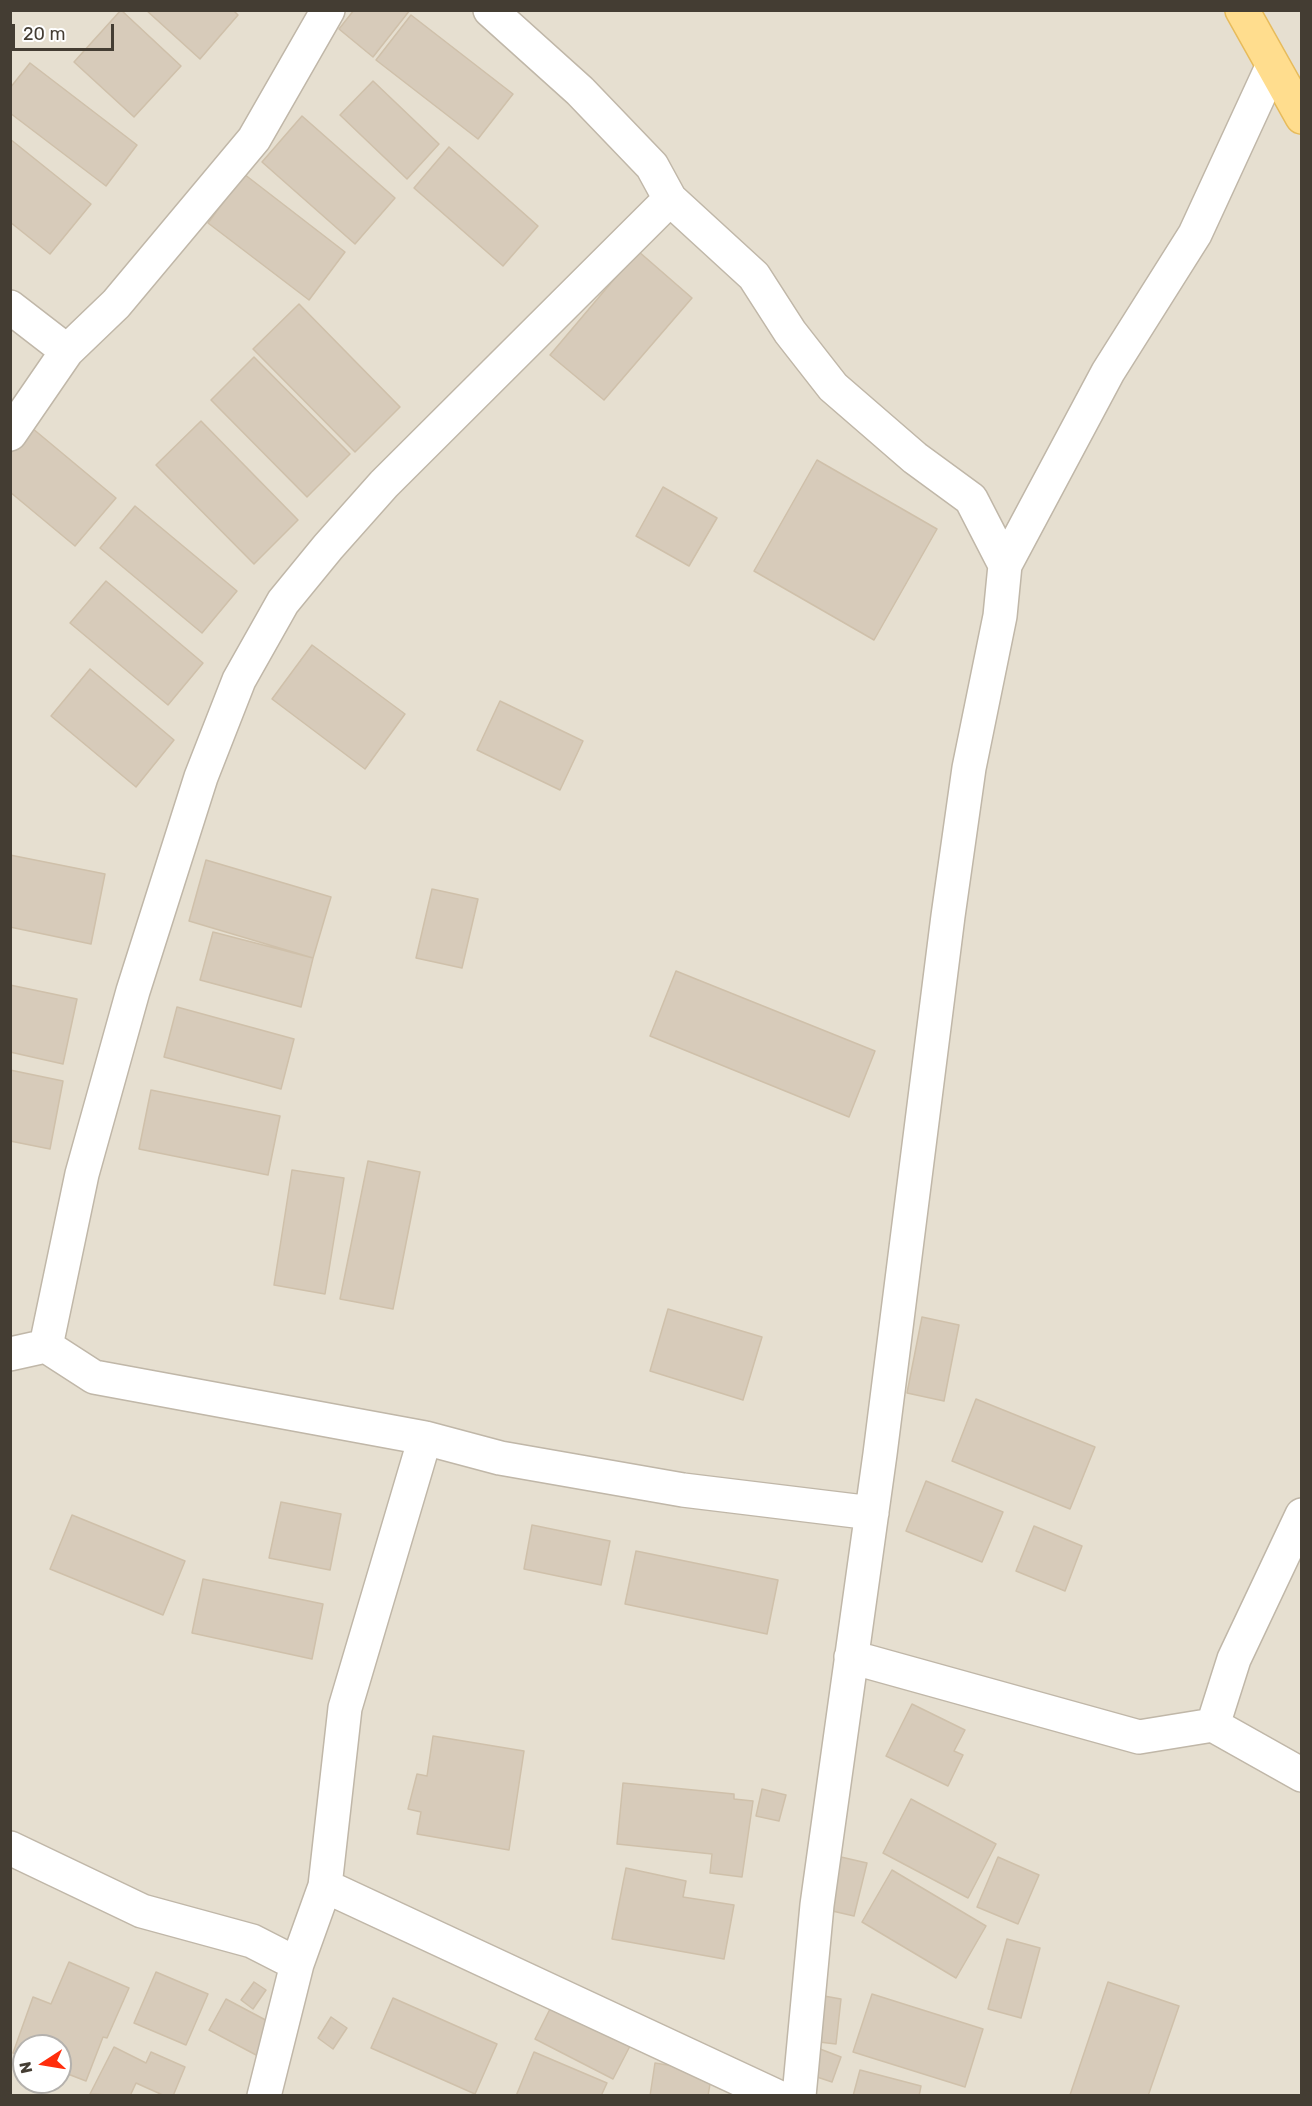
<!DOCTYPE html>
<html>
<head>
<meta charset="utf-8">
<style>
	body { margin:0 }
	#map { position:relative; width:1312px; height:2106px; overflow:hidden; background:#f2ede2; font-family:Rubik,sans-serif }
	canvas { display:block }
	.frame { position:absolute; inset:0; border:12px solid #443d33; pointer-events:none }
	.north { position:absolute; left:12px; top:2034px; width:60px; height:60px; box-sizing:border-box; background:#fff; border:2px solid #b4b1ad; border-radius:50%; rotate:258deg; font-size:16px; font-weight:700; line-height:24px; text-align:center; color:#443d33 }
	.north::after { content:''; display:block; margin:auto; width:21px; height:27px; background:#ff2d0c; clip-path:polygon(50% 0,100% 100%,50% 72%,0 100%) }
	.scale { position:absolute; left:12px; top:24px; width:102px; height:27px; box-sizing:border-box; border:3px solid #443d33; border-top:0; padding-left:8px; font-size:18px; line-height:21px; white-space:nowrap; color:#443d33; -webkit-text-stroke:4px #fff; paint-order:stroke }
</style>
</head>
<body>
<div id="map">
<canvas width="1312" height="2106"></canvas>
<div class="frame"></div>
<div class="north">N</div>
<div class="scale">20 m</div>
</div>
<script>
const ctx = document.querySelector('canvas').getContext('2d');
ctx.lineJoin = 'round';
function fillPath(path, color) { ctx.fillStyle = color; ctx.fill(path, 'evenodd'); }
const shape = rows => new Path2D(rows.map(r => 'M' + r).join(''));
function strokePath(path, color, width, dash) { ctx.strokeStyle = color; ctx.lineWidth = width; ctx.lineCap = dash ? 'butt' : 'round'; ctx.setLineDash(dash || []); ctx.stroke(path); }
fillPath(shape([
	[11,11,1301,11,1301,2095,11,2096],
	[24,2046,60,2046,60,2082,24,2082]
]), '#e6dfd0');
const building = shape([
	[121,10,181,66,134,117,74,62,121,10],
	[146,10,233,10,238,15,200,59,146,10],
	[354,10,410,10,373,57,339,29,354,10],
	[411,15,513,94,478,139,376,60,411,15],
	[30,63,137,145,106,186,10,113,10,88,30,63],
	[373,81,439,144,407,179,340,115,373,81],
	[302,116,395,198,355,244,262,162,302,116],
	[10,139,91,204,50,254,10,222,10,139],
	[449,147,538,226,503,266,414,188,449,147],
	[244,174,345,252,309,300,208,223,244,174],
	[638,251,692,298,604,400,550,355,638,251],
	[299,304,400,407,355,452,253,349,299,304],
	[254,357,350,454,307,497,211,400,254,357],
	[201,421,298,520,254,564,156,465,201,421],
	[32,428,116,498,75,546,10,492,10,454,32,428],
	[817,460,937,529,874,640,754,571,817,460],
	[663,487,717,518,689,566,636,536,663,487],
	[135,506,237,591,202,633,100,548,135,506],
	[106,581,203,663,168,705,70,623,106,581],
	[312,645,405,714,365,769,272,699,312,645],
	[90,669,174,740,136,787,51,716,90,669],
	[500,701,583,741,560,790,477,750,500,701],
	[10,855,105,874,91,944,10,927,10,855],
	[206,860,331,897,313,958,189,921,206,860],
	[432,889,478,899,462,968,416,958,432,889],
	[213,932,313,958,301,1007,200,980,213,932],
	[676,971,875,1051,849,1117,650,1036,676,971],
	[10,985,77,999,63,1064,10,1052,10,985],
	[177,1007,294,1039,281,1089,164,1057,177,1007],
	[10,1070,63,1081,50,1149,10,1141,10,1070],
	[151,1090,280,1116,268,1175,139,1149,151,1090],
	[368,1161,420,1172,393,1309,340,1299,368,1161],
	[292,1170,344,1178,325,1294,274,1285,292,1170],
	[668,1309,762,1337,743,1400,650,1371,668,1309],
	[922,1317,959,1325,944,1401,907,1393,922,1317],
	[976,1399,1095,1447,1070,1509,952,1461,976,1399],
	[926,1481,1003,1512,982,1562,906,1531,926,1481],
	[281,1502,341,1514,330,1570,269,1558,281,1502],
	[72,1515,185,1561,163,1615,50,1569,72,1515],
	[532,1525,610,1541,601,1585,524,1569,532,1525],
	[1034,1526,1082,1546,1065,1591,1016,1571,1034,1526],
	[636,1551,778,1580,767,1634,625,1604,636,1551],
	[203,1579,323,1604,312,1659,192,1633,203,1579],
	[912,1704,965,1730,954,1751,963,1755,948,1786,886,1756,912,1704],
	[433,1736,524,1751,509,1850,417,1834,421,1812,408,1809,417,1774,427,1776,433,1736],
	[623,1783,734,1794,734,1799,753,1801,742,1877,710,1873,712,1854,617,1844,623,1783],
	[762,1789,786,1795,779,1821,756,1816,762,1789],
	[911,1799,996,1844,968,1898,883,1853,911,1799],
	[841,1857,867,1863,854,1916,828,1910,841,1857],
	[998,1857,1039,1875,1018,1924,977,1907,998,1857],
	[626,1868,686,1881,683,1897,734,1905,724,1959,612,1939,626,1868],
	[892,1870,986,1926,956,1978,862,1922,892,1870],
	[1007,1939,1040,1948,1021,2018,988,2009,1007,1939],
	[69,1962,129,1988,107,2038,103,2037,86,2081,60,2071,60,2046,24,2046,24,2057,13,2053,33,1997,51,2004,69,1962],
	[156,1972,208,1994,186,2045,134,2023,156,1972],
	[254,1982,266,1990,253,2009,241,2000,254,1982],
	[1108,1982,1179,2006,1148,2096,1070,2095,1108,1982],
	[872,1994,983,2029,965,2087,853,2052,872,1994],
	[824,1996,841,1999,836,2044,819,2042,824,1996],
	[393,1998,497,2044,475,2094,371,2048,393,1998],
	[226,1999,275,2025,258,2056,209,2030,226,1999],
	[551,2007,630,2046,613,2079,535,2039,551,2007],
	[331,2017,347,2028,333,2049,318,2038,331,2017],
	[114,2047,146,2063,151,2052,185,2067,173,2096,165,2096,136,2083,130,2096,90,2094,114,2047],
	[820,2049,841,2057,832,2082,811,2075,820,2049],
	[534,2052,607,2083,601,2096,516,2096,534,2052],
	[655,2063,712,2072,708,2096,650,2096,655,2063],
	[860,2070,921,2086,919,2096,853,2096,860,2070]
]);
fillPath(building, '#d7cbba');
strokePath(building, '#cfc0aa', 1.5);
const minor = shape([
	[490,10,580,91,652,166,670,199,754,276,790,332,833,387,915,458,971,499,1005,565],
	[10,307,67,351],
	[10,434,67,351,116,304,254,139,328,10],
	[46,1346,82,1174,133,991,201,777,239,680,283,602,328,547,384,484,670,199],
	[10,1354,46,1346,94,1377,425,1438,500,1458,683,1490,872,1513],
	[851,1657,1139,1737,1213,1725,1302,1775],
	[1213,1725,1234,1659,1302,1515],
	[10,1848,142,1911,252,1941,297,1964],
	[325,1886,776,2096],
	[264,2096,297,1964,325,1886,345,1708,425,1438],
	[799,2096,817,1905,880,1454,948,916,969,768,1000,616,1005,565,1108,372,1195,234,1272,67]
]);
const major = shape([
	[1242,10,1302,117]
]);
strokePath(minor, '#c0b7a8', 36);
strokePath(major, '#e7bb5b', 36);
strokePath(minor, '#fff', 33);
strokePath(major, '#ffdd8e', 33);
</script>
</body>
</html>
